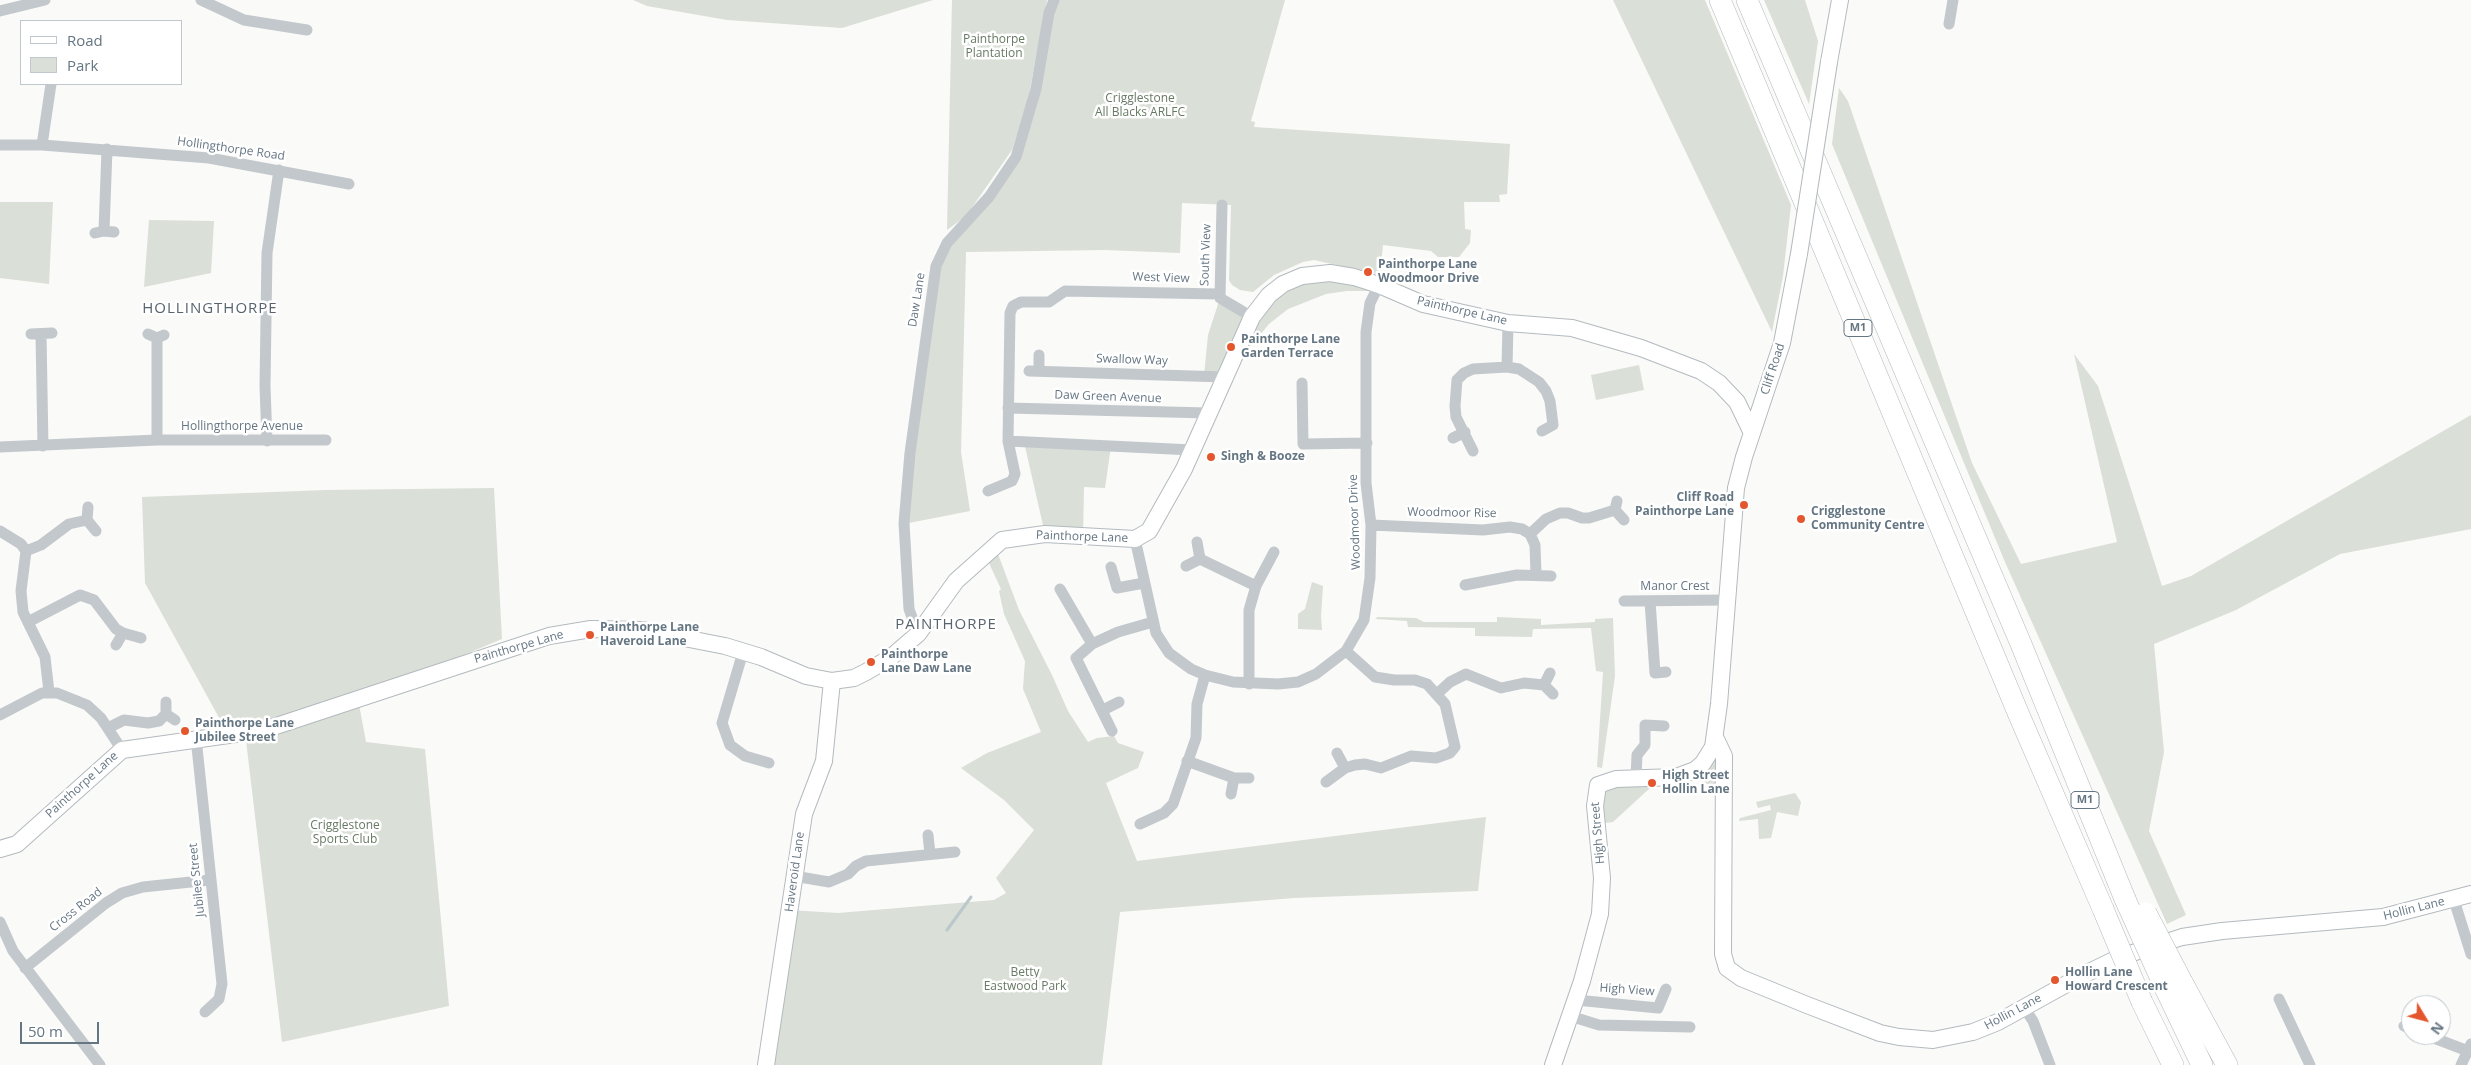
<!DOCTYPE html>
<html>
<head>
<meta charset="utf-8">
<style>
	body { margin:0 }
	#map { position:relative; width:2471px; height:1065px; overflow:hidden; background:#fafaf8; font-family:"Open Sans",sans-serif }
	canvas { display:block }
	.legend { position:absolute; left:20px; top:20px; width:162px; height:65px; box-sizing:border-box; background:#fff; border:1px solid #c1c8cd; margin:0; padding:6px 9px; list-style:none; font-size:15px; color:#657683 }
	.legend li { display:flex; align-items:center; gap:10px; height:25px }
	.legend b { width:25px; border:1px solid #c1c8cd }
	.north { position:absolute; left:2401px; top:995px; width:50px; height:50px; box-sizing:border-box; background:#fff; border:1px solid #c1c8cd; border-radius:50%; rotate:127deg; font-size:14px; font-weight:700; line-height:20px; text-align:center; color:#657683 }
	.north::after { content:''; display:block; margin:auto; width:18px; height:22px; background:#e4572e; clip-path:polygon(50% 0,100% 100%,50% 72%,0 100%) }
	.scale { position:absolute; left:20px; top:1022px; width:79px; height:22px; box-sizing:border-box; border:2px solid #657683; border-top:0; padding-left:6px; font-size:15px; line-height:18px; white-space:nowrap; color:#657683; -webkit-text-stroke:4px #fff; paint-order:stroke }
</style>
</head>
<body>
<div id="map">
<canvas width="2471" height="1065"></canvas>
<ul class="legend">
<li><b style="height:6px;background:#fff"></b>Road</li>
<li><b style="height:14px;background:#dadfd7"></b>Park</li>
</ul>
<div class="north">N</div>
<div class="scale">50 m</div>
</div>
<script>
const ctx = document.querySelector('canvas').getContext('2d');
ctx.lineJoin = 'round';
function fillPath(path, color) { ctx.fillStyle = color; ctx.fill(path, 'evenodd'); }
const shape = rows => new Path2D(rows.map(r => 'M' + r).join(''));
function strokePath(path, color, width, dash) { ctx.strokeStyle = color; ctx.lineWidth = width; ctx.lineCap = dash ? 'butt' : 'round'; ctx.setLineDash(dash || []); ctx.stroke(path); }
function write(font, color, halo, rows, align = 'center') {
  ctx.font = font + ' "Open Sans",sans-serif'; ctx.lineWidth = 5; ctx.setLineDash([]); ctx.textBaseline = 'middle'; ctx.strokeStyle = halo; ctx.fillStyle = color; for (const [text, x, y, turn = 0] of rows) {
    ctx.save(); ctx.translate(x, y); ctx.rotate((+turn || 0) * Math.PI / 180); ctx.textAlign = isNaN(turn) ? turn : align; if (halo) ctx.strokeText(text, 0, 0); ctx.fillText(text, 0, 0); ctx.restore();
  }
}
fillPath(shape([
	[633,0,933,0,842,28,727,20,647,6],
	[952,0,1047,0,1028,100,1012,150,966,216,947,230],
	[1054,0,1285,0,1251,121,1255,122,1254,127,1510,144,1507,194,1499,195,1500,202,1464,202,1465,229,1471,230,1470,243,1459,257,1438,257,1431,251,1383,245,1380,275,1314,260,1303,262,1274,275,1253,292,1240,290,1232,285,1229,280,1231,205,1182,203,1180,253,1105,250,966,252,961,452,970,511,909,523,910,453,936,266,1016,157],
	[1613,0,1705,0,1791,205,1783,276,1772,332],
	[1764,0,1805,0,1818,41,1809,104],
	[1839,88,1848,101,1972,463,2021,564,2117,542,2074,354,2098,386,2162,586,2191,576,2471,415,2471,529,2340,554,2236,610,2154,644,2164,752,2149,831,2186,915,2167,924,2005,562,1832,144],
	[0,202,53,202,49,284,0,278],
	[149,220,214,221,211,273,144,287],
	[1316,273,1376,291,1347,291,1326,294,1288,309,1269,324,1225,377,1204,376,1208,335,1220,298,1252,316,1261,304],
	[1639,365,1644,390,1596,400,1591,375],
	[1024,442,1111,446,1105,488,1084,487,1083,535,1045,534],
	[494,488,502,639,358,699,366,742,425,749,449,1006,282,1042,245,732,228,734,145,583,142,497,326,490],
	[998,554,1019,610,1052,675,1068,711,1088,742,1097,738,1114,736,1118,743,1144,752,1138,768,1106,783,1137,861,1486,817,1478,891,1294,898,1120,912,1102,1065,766,1065,789,910,838,913,994,900,1006,893,996,878,1034,830,1004,800,961,768,987,753,1041,732,1023,689,1025,661,1004,614,999,591,1001,589,988,561],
	[1312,582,1323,586,1321,616,1322,630,1298,629,1298,614,1305,609],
	[1377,617,1416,618,1424,622,1497,622,1497,617,1541,619,1541,625,1595,622,1595,619,1613,618,1615,676,1602,768,1597,767,1603,672,1596,671,1591,628,1533,629,1532,637,1475,636,1475,628,1408,627,1407,621,1376,619],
	[1715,737,1719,789,1685,774],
	[1615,786,1650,786,1650,788,1613,822,1605,823,1603,800,1605,792],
	[1795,793,1801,802,1798,816,1777,812,1771,838,1759,839,1758,819,1739,821,1740,818,1771,810,1770,805,1758,808,1756,802]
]), '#dadfd7');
strokePath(shape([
	[947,930,971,897]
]), '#bbc7cb', 3);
const secondary = shape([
	[1829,62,1840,0],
	[1715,737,1724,756,1723,954,1727,968,1741,978,1807,1005,1880,1033,1899,1037,1933,1040,1973,1032,1998,1022,2081,976,2120,957,2182,937,2222,931,2383,917,2471,894],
	[0,849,17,844,122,750,264,730,549,636,591,629,643,630,725,646,761,657,806,676,832,681,854,678,866,672,890,658,918,634,956,581,1002,540,1045,534,1135,539,1149,531,1184,469,1252,317,1269,295,1283,284,1302,276,1330,273,1354,277,1379,285,1423,304,1508,323,1572,328,1641,348,1701,371,1719,383,1737,402,1752,433],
	[766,1065,804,814,824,761,832,681],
	[1553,1065,1582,981,1600,914,1602,878,1595,806,1598,785,1616,779,1676,777,1695,770,1703,763,1713,747,1719,704,1736,488,1744,457,1782,343,1799,254]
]);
const highway = shape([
	[1720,0,2019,715,2103,909],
	[1747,0,2021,644,2125,899],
	[2182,982,2227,1065],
	[2166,990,2202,1065],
	[2142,1002,2173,1065]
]);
strokePath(secondary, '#b3babf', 18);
strokePath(highway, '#b4b9bd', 22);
strokePath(shape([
	[201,0,244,20,307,30],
	[0,11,45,0],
	[1949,24,1953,0],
	[0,145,42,145,209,158,349,184],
	[42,145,51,84],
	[1222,205,1220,298,1252,317],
	[104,231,107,149],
	[95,233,104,231,114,232],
	[31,334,52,333],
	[41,334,43,446],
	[148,334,157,338,164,335],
	[157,338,157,440],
	[1507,367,1508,323],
	[1029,371,1225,377],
	[1039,371,1039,355],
	[1302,383,1303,444,1367,443],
	[1008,408,1208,413],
	[1453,438,1465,432],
	[267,441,265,386,267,253,279,170],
	[1008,441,1192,450],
	[0,447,157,440,326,440],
	[1473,451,1456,417,1455,406,1457,380,1464,373,1473,369,1507,367,1519,369,1539,382,1546,391,1550,401,1553,425,1542,431],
	[988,491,1012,481,1015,474,1008,441,1010,313,1013,306,1021,302,1049,302,1065,291,1218,294],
	[1617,501,1615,510,1624,520],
	[88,507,87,520,96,531],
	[1371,525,1483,530,1510,527,1522,529,1530,534,1535,545,1536,575],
	[0,531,21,544,26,551,21,591,23,612,45,657,49,692],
	[1530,534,1546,519,1560,513,1568,513,1582,518,1589,518,1615,510],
	[1135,539,1156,633,1169,653,1191,669,1205,675,1233,682,1278,684,1298,682,1316,674,1346,651,1364,620,1370,578,1371,525,1366,483,1366,332,1370,303,1379,285],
	[26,551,41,545,69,524,87,520],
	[1200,559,1256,586],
	[1186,566,1200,559,1197,542],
	[1111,567,1117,588,1144,583],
	[1465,585,1517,575,1551,576],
	[1060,589,1092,644],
	[1624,601,1726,600],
	[1650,601,1655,673,1666,672],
	[28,622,80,595,94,600,116,629,123,633,141,638],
	[918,634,909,609,904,523,910,453,936,266,947,243,989,197,1016,157,1036,89,1049,13,1054,0],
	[116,645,123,633],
	[743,652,722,723,730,745,745,756,769,763],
	[1550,673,1544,685,1553,694],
	[1249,684,1249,610,1256,586,1274,552],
	[1437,694,1450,682,1466,674,1501,688,1524,683,1544,685],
	[166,702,166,714,175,720],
	[1103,710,1119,702],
	[0,715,42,693,57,693,87,705,101,718,122,750],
	[108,728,124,720,148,723,159,721,166,714],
	[1112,731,1076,658,1092,644,1118,632,1153,622],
	[196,738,222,984,219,999,205,1012],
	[1337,753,1345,768],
	[1187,761,1234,778,1249,778],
	[1636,778,1637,755,1645,745,1645,725,1664,726],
	[1326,782,1345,768,1355,765,1365,764,1381,768,1411,756,1436,758,1450,753,1455,747,1445,704,1427,684,1415,680,1394,680,1375,677,1346,651],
	[1231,794,1234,778],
	[1140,824,1164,813,1173,804,1196,738,1197,704,1205,675],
	[928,835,930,854],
	[794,876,829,882,848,874,856,866,866,861,955,852],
	[2454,900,2471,954],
	[0,922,13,951,100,1065],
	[25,968,106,903,122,893,143,887,210,880],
	[2279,999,2310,1065],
	[1576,1000,1658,1008,1666,989],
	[2023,1006,2033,1021,2050,1065],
	[1570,1016,1599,1025,1690,1027],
	[2404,1026,2411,1029],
	[2426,1035,2468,1051],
	[2461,1065,2471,1044]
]), '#c3c8cc', 11);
strokePath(secondary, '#fff', 16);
strokePath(highway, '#fff', 21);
const secondaryBridge = shape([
	[1799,254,1829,62]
]);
const highwayBridge = shape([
	[2125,899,2166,990],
	[2103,909,2142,1002],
	[2146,913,2182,982]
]);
strokePath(secondaryBridge, '#b3babf', 18, []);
strokePath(highwayBridge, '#b4b9bd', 22, []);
strokePath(secondaryBridge, '#fff', 16);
strokePath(highwayBridge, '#fff', 21);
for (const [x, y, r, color] of [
	[1368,272,5,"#e4572e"],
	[1231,347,5,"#e4572e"],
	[1211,457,5,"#e4572e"],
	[1744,505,5,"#e4572e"],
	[1801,519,5,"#e4572e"],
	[590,635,5,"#e4572e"],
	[871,662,5,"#e4572e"],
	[185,731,5,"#e4572e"],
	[1652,783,5,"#e4572e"],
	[2055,980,5,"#e4572e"]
]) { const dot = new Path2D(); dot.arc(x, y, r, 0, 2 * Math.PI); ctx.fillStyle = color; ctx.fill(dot); strokePath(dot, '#fff', 2); }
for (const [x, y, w] of [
	[1858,328,28],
	[2085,800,28]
]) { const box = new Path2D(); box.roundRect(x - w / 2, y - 8.5, w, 17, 4); ctx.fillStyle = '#fff'; ctx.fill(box); strokePath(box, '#657683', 1); }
write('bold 11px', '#657683', null, [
	["M1",1858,328],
	["M1",2085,800]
]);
write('12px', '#687a64', '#fff', [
	["Painthorpe",994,40],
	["Plantation",994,54],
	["Crigglestone",1140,99],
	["All Blacks ARLFC",1140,113],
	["Crigglestone",345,826],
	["Sports Club",345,840],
	["Betty",1025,973],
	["Eastwood Park",1025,987]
]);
write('12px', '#657683', '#fff', [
	["Hollingthorpe Road",231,149,8],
	["South View",1206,255,-88],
	["West View",1161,278,2],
	["Daw Lane",917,300,-81],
	["Painthorpe Lane",1462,311,13],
	["Swallow Way",1132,360,2],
	["Cliff Road",1773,369,-72],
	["Daw Green Avenue",1108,397,2],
	["Hollingthorpe Avenue",242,427],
	["Woodmoor Rise",1452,513,1],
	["Woodmoor Drive",1355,522,-92],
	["Painthorpe Lane",1082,537,2],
	["Manor Crest",1675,587],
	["Painthorpe Lane",519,647,-16],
	["Painthorpe Lane",82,785,-42],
	["High Street",1598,833,-95],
	["Haveroid Lane",795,872,-82],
	["Jubilee Street",197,880,-96],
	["Hollin Lane",2414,909,-14],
	["Cross Road",76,910,-38],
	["High View",1627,990,4],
	["Hollin Lane",2013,1012,-28]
]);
write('bold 12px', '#657683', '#fff', [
	["Painthorpe Lane",1378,265],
	["Woodmoor Drive",1378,279],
	["Painthorpe Lane",1241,340],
	["Garden Terrace",1241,354],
	["Singh & Booze",1221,457],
	["Cliff Road",1734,498,"right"],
	["Painthorpe Lane",1734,512,"right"],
	["Crigglestone",1811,512],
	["Community Centre",1811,526],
	["Painthorpe Lane",600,628],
	["Haveroid Lane",600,642],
	["Painthorpe",881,655],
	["Lane Daw Lane",881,669],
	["Painthorpe Lane",195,724],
	["Jubilee Street",195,738],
	["High Street",1662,776],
	["Hollin Lane",1662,790],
	["Hollin Lane",2065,973],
	["Howard Crescent",2065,987]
], 'left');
ctx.letterSpacing = '1px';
write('15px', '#57646e', '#fff', [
	["HOLLINGTHORPE",210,309],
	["PAINTHORPE",946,625]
]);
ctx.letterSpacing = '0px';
</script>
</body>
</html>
